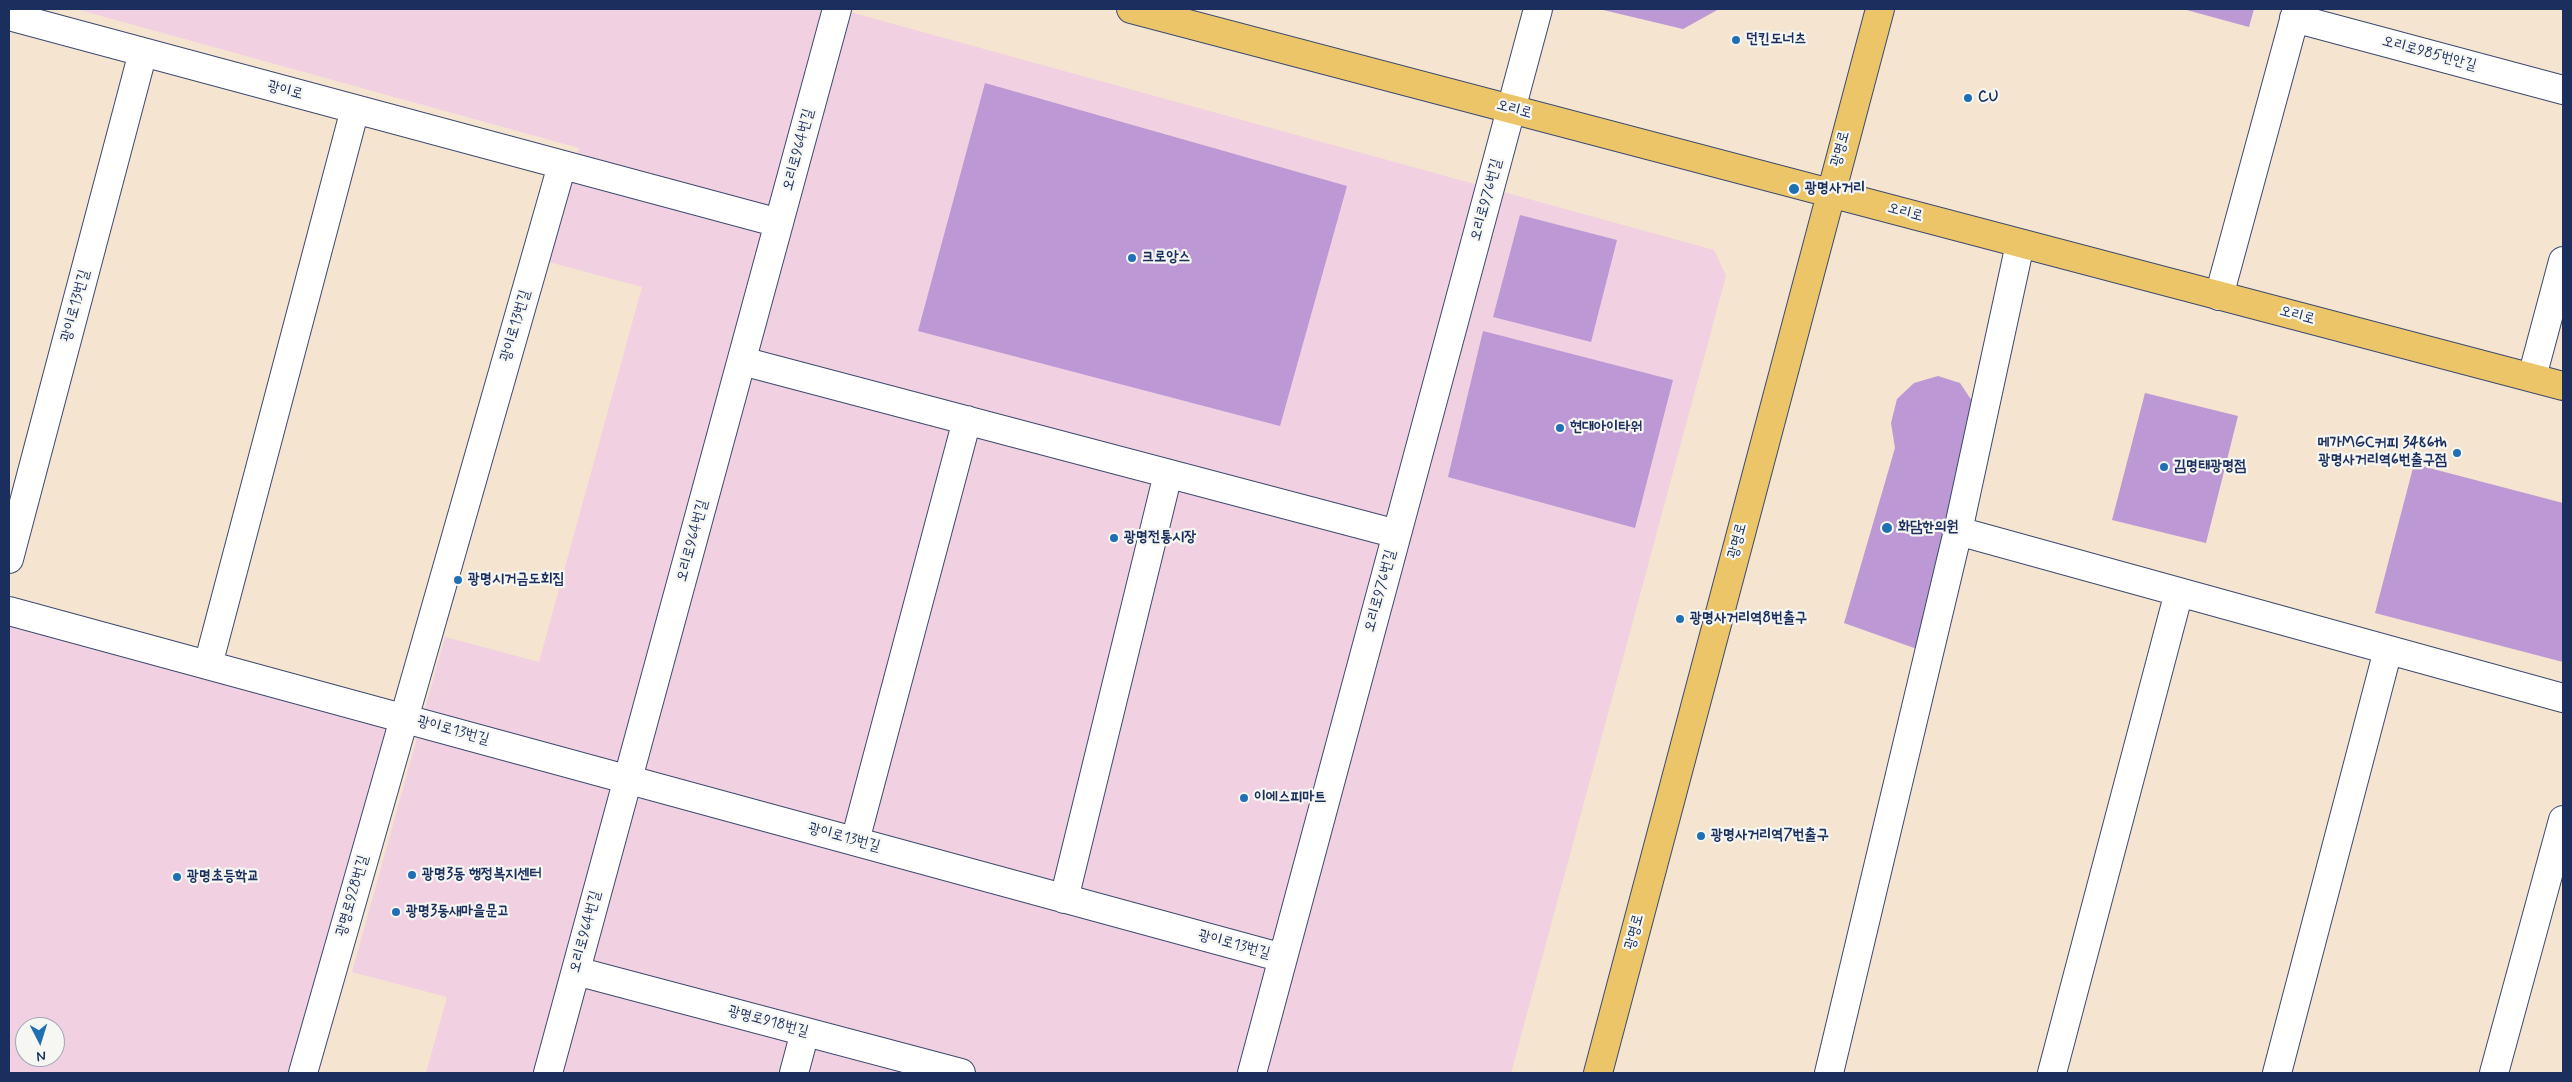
<!DOCTYPE html>
<html>
<head>
<meta charset="utf-8">
<style>
	body { margin:0 }
	#map { position:relative; width:2572px; height:1082px; overflow:hidden; background:#f4e4d0; font-family:Mynerve,sans-serif }
	canvas { display:block }
	.frame { position:absolute; inset:0; border:10px solid #1b2f5e; pointer-events:none }
	.north { position:absolute; left:15px; top:1017px; width:50px; height:50px; box-sizing:border-box; background:#f6f6f2; border:1px solid #9ea6b7; border-radius:50%; rotate:175deg; font-size:14px; font-weight:700; line-height:20px; text-align:center; color:#1b2f5e }
	.north::after { content:''; display:block; margin:auto; width:18px; height:22px; background:#1f6fb2; clip-path:polygon(50% 0,100% 100%,50% 72%,0 100%) }
</style>
</head>
<body>
<div id="map">
<canvas width="2572" height="1082"></canvas>
<div class="frame"></div>
<div class="north">N</div>
</div>
<script>
const ctx = document.querySelector('canvas').getContext('2d');
ctx.lineJoin = 'round';
function fillPath(path, color) { ctx.fillStyle = color; ctx.fill(path, 'evenodd'); }
const shape = rows => new Path2D(rows.map(r => 'M' + r).join(''));
function strokePath(path, color, width, dash) { ctx.strokeStyle = color; ctx.lineWidth = width; ctx.lineCap = dash ? 'butt' : 'round'; ctx.setLineDash(dash || []); ctx.stroke(path); }
function write(font, color, halo, rows, align = 'center') {
  ctx.font = font + ' Mynerve,"Poor Story",sans-serif'; ctx.lineWidth = 4.5; ctx.setLineDash([]); ctx.textBaseline = 'middle'; ctx.strokeStyle = halo; ctx.fillStyle = color; for (const [text, x, y, turn = 0] of rows) {
    ctx.save(); ctx.translate(x, y); ctx.rotate((+turn || 0) * Math.PI / 180); ctx.textAlign = isNaN(turn) ? turn : align; if (halo) ctx.strokeText(text, 0, 0); ctx.fillText(text, 0, 0); ctx.restore();
  }
}
fillPath(shape([
	[76,9,839,9,1714,250,1726,276,1511,1073,426,1073,447,997,352,972,445,637,539,662,642,287,549,262,579,148],
	[9,624,388,727,288,1073,9,1073],
	[25,1027,55,1027,55,1057,25,1057]
]), '#f1d0e2');
fillPath(shape([
	[1599,9,1719,9,1683,29],
	[2183,9,2254,9,2249,27],
	[985,83,1347,186,1280,426,918,331],
	[1520,215,1617,240,1591,342,1493,317],
	[1483,331,1673,380,1635,528,1448,477],
	[1938,376,1960,383,1972,401,1975,426,1917,649,1844,623,1895,448,1891,423,1897,399,1914,383],
	[2145,393,2238,416,2206,543,2112,520],
	[2414,464,2563,503,2563,662,2375,613]
]), '#bc98d5');
const minor = shape([
	[9,16,779,223],
	[2294,18,2563,90],
	[2219,296,2297,9],
	[742,361,1397,534],
	[2532,377,2563,261],
	[1958,531,2563,698],
	[9,559,143,52],
	[9,611,1283,958],
	[208,665,355,109],
	[855,841,967,420],
	[1064,899,1168,474],
	[576,971,961,1073],
	[303,1073,562,165],
	[548,1073,837,9],
	[794,1073,805,1032],
	[1252,1073,1538,9],
	[1829,1073,1958,531,2020,244],
	[2052,1073,2179,592],
	[2277,1073,2388,650],
	[2494,1073,2563,820]
]);
const major = shape([
	[1131,9,2563,386],
	[1598,1073,1880,9]
]);
strokePath(minor, '#3c4a6f', 30);
strokePath(major, '#3c4a6f', 30);
strokePath(minor, '#fff', 28);
strokePath(major, '#edc569', 28);
for (const [x, y, r, color] of [
	[1736,40,5,"#1f6fb2"],
	[1968,98,5,"#1f6fb2"],
	[1794,189,6,"#1f6fb2"],
	[1132,258,5,"#1f6fb2"],
	[1560,428,5,"#1f6fb2"],
	[2457,453,5,"#1f6fb2"],
	[2164,467,5,"#1f6fb2"],
	[1887,528,6,"#1f6fb2"],
	[1114,538,5,"#1f6fb2"],
	[458,580,5,"#1f6fb2"],
	[1680,619,5,"#1f6fb2"],
	[1244,798,5,"#1f6fb2"],
	[1701,836,5,"#1f6fb2"],
	[412,875,5,"#1f6fb2"],
	[177,877,5,"#1f6fb2"],
	[396,912,5,"#1f6fb2"]
]) { const dot = new Path2D(); dot.arc(x, y, r, 0, 2 * Math.PI); ctx.fillStyle = color; ctx.fill(dot); strokePath(dot, '#f6f6f2', 2); }
write('bold 15px', '#1b2f5e', '#f6f6f2', [
	["던킨도너츠",1746,40],
	["CU",1978,98],
	["광명사거리",1805,189],
	["크로앙스",1142,258],
	["현대아이타워",1570,428],
	["메가MGC커피 3486th",2447,444,"right"],
	["광명사거리역6번출구점",2447,461,"right"],
	["김명태광명점",2174,467],
	["화담한의원",1898,528],
	["광명전통시장",1124,538],
	["광명시거금도회집",468,580],
	["광명사거리역8번출구",1690,619],
	["이에스피마트",1254,798],
	["광명사거리역7번출구",1711,836],
	["광명3동 행정복지센터",422,875],
	["광명초등학교",187,877],
	["광명3동새마을문고",406,912]
], 'left');
write('15px', '#1b2f5e', '#f6f6f2', [
	["오리로985번안길",2429,54,15],
	["광이로",285,91,15],
	["오리로",1514,110,15],
	["광명로",1841,149,-75],
	["오리로964번길",799,150,-75],
	["오리로976번길",1487,200,-75],
	["오리로",1905,213,15],
	["광이로13번길",76,306,-75],
	["오리로",2297,316,15],
	["광이로13번길",516,326,-74],
	["오리로964번길",693,541,-75],
	["광명로",1738,541,-75],
	["오리로976번길",1381,591,-75],
	["광이로13번길",453,731,15],
	["광이로13번길",844,838,15],
	["광명로928번길",353,896,-74],
	["오리로964번길",586,932,-75],
	["광명로",1635,932,-75],
	["광이로13번길",1234,945,15],
	["광명로918번길",768,1022,15]
]);
</script>
</body>
</html>
